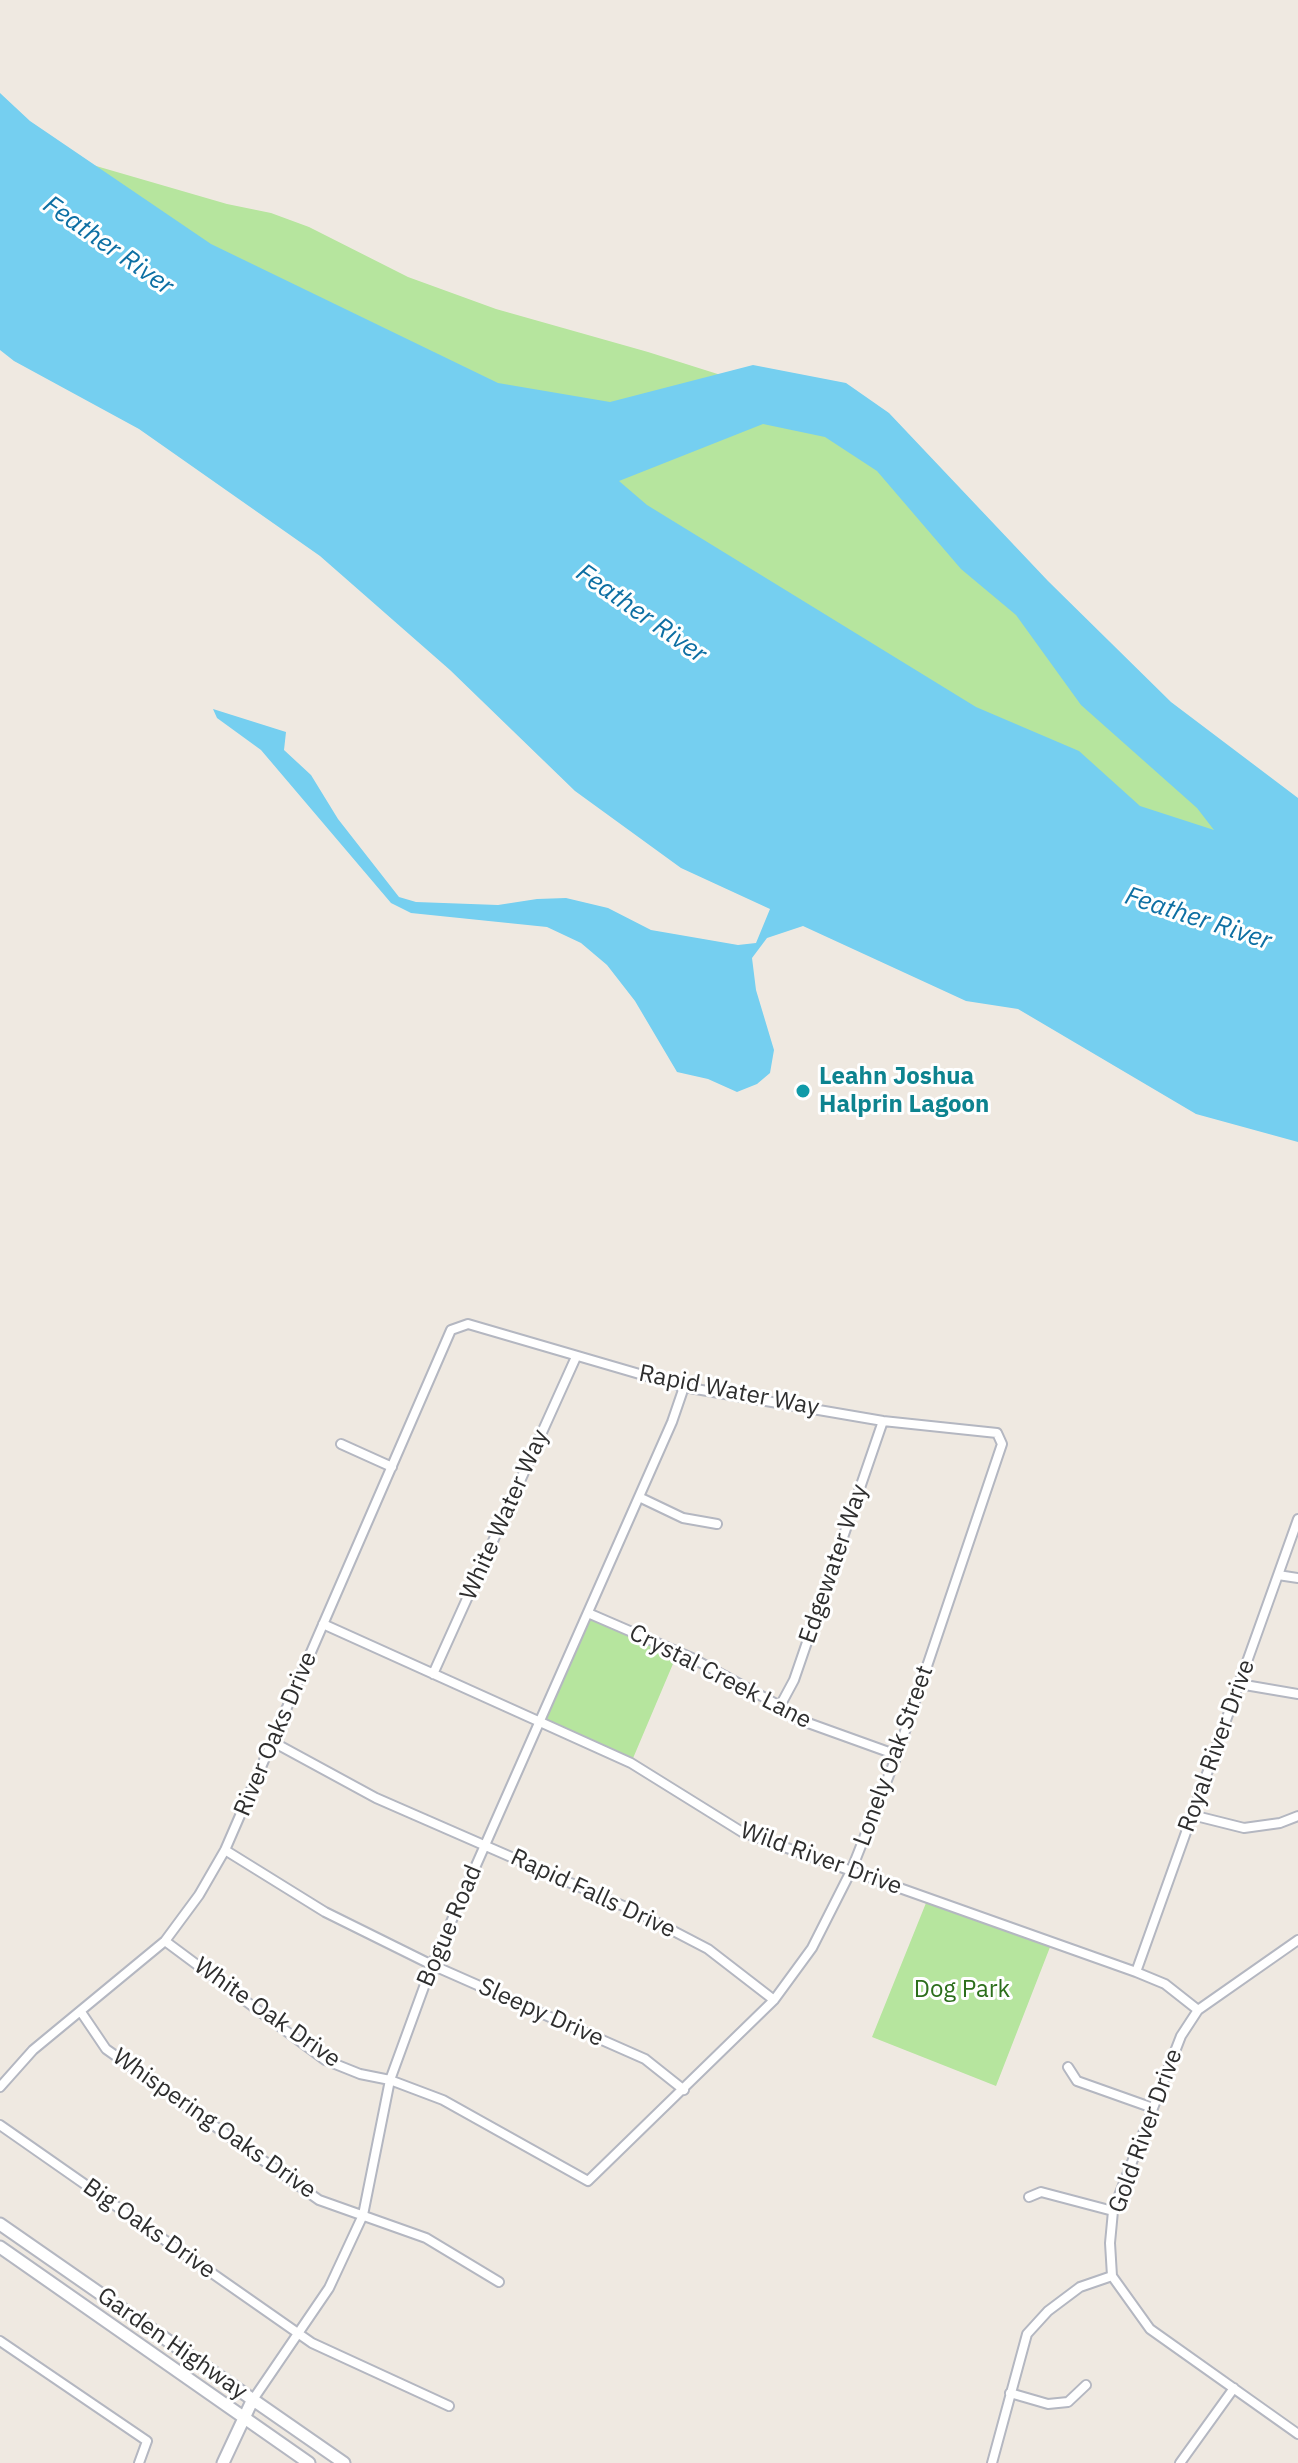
<!DOCTYPE html>
<html>
<head>
<meta charset="utf-8">
<style>
	body { margin:0 }
	canvas { display:block; background:#efe9e1 }
</style>
</head>
<body>
<canvas width="1298" height="2463"></canvas>
<script>
const ctx = document.querySelector('canvas').getContext('2d');
ctx.lineJoin = 'round';
function fillPath(path, color) { ctx.fillStyle = color; ctx.fill(path, 'evenodd'); }
const shape = rows => new Path2D(rows.map(r => 'M' + r).join(''));
function strokePath(path, color, width, dash) { ctx.strokeStyle = color; ctx.lineWidth = width; ctx.lineCap = dash ? 'butt' : 'round'; ctx.setLineDash(dash || []); ctx.stroke(path); }
function write(font, color, halo, rows, align = 'center') {
  ctx.font = font + ' "IBM Plex Sans",sans-serif'; ctx.lineWidth = 6; ctx.setLineDash([]); ctx.textBaseline = 'middle'; ctx.strokeStyle = halo; ctx.fillStyle = color; for (const [text, x, y, turn = 0] of rows) {
    ctx.save(); ctx.translate(x, y); ctx.rotate((+turn || 0) * Math.PI / 180); ctx.textAlign = isNaN(turn) ? turn : align; if (halo) ctx.strokeText(text, 0, 0); ctx.fillText(text, 0, 0); ctx.restore();
  }
}
fillPath(shape([
	[72,159,227,204,271,213,309,227,408,277,496,309,648,352,822,407,1257,842,1096,811,354,346],
	[588,1613,678,1652,631,1763,539,1721],
	[928,1898,1052,1942,996,2086,872,2037]
]), '#b6e59e');
fillPath(shape([
	[0,93,30,121,211,244,498,383,610,402,753,365,846,383,889,413,1048,581,1171,702,1298,798,1298,1142,1196,1114,1018,1009,966,1001,803,926,767,938,752,958,756,990,774,1050,770,1073,757,1084,737,1092,708,1079,677,1072,635,1001,607,965,581,943,547,927,411,913,391,903,261,750,217,718,213,709,286,732,284,750,311,775,338,819,399,897,416,902,498,905,537,899,566,898,608,908,651,930,738,945,756,943,770,909,681,868,575,791,450,670,320,556,139,429,14,361,0,350],
	[763,424,825,437,877,471,961,569,1016,615,1081,705,1197,808,1214,830,1140,806,1079,751,976,707,647,505,619,481]
]), '#75cff0');
const street = shape([
	[341,1444,392,1467],
	[639,1497,683,1518,717,1524],
	[1278,1575,1298,1578],
	[588,1613,692,1658,780,1706,797,1719,897,1755],
	[323,1624,631,1763,742,1832,1136,1972,1165,1984,1198,2010],
	[433,1674,576,1357],
	[1239,1684,1298,1694],
	[780,1706,794,1680,883,1421],
	[273,1742,376,1798,637,1912,708,1949,774,2000],
	[1192,1815,1244,1828,1280,1823,1298,1816],
	[225,1850,325,1912,432,1965,645,2059,684,2090],
	[1298,1940,1198,2010,1181,2036,1113,2211,1110,2243,1112,2276,1150,2329,1298,2434],
	[1136,1972,1298,1519],
	[81,2012,106,2049,319,2200,426,2238,499,2282],
	[1068,2067,1077,2081,1153,2108],
	[0,2087,33,2050,165,1941,199,1895,225,1850,451,1330,468,1324,684,1387,883,1421,997,1433,1002,1444,897,1755,851,1871,812,1948,774,2000,588,2181,443,2100,390,2080,360,2074,325,2060,165,1941],
	[0,2125,312,2343,449,2406],
	[1029,2197,1041,2192,1113,2211],
	[0,2341,147,2441,139,2463],
	[1010,2393,1048,2404,1068,2402,1086,2385],
	[252,2401,329,2288,363,2215,390,2080,432,1965,672,1422,684,1387],
	[992,2463,1027,2334,1048,2311,1080,2287,1112,2276],
	[1180,2463,1234,2388]
]);
const secondary = shape([
	[0,2224,344,2463],
	[0,2247,309,2463],
	[223,2463,252,2401]
]);
strokePath(street, '#b4b7c1', 12);
strokePath(secondary, '#b4b7c1', 15);
strokePath(street, '#fff', 8);
strokePath(secondary, '#fff', 11);
for (const [x, y, r, color] of [
	[803,1091,8,"#0f9aa8"]
]) { const dot = new Path2D(); dot.arc(x, y, r, 0, 2 * Math.PI); ctx.fillStyle = color; ctx.fill(dot); strokePath(dot, '#fff', 3); }
write('bold 24px', '#0d838f', '#fff', [
	["Leahn Joshua",819,1077],
	["Halprin Lagoon",819,1105]
], 'left');
write('24px', '#2e2e2e', '#fff', [
	["Rapid Water Way",729,1391,11],
	["White Water Way",505,1515,-66],
	["Edgewater Way",834,1564,-71],
	["Crystal Creek Lane",720,1677,27],
	["River Oaks Drive",276,1734,-67],
	["Royal River Drive",1217,1746,-70],
	["Lonely Oak Street",894,1756,-70],
	["Wild River Drive",821,1859,20],
	["Rapid Falls Drive",593,1894,25],
	["Bogue Road",450,1926,-67],
	["White Oak Drive",267,2013,35],
	["Sleepy Drive",541,2013,24],
	["Whispering Oaks Drive",214,2124,35],
	["Gold River Drive",1146,2131,-70],
	["Big Oaks Drive",149,2229,35],
	["Garden Highway",172,2344,35]
]);
write('24px', '#2c6e1b', '#fff', [
	["Dog Park",962,1990]
]);
write('italic 26px', '#0d6fa3', '#fff', [
	["Feather River",108,246,35],
	["Feather River",641,614,35],
	["Feather River",1198,919,18]
]);
</script>
</body>
</html>
